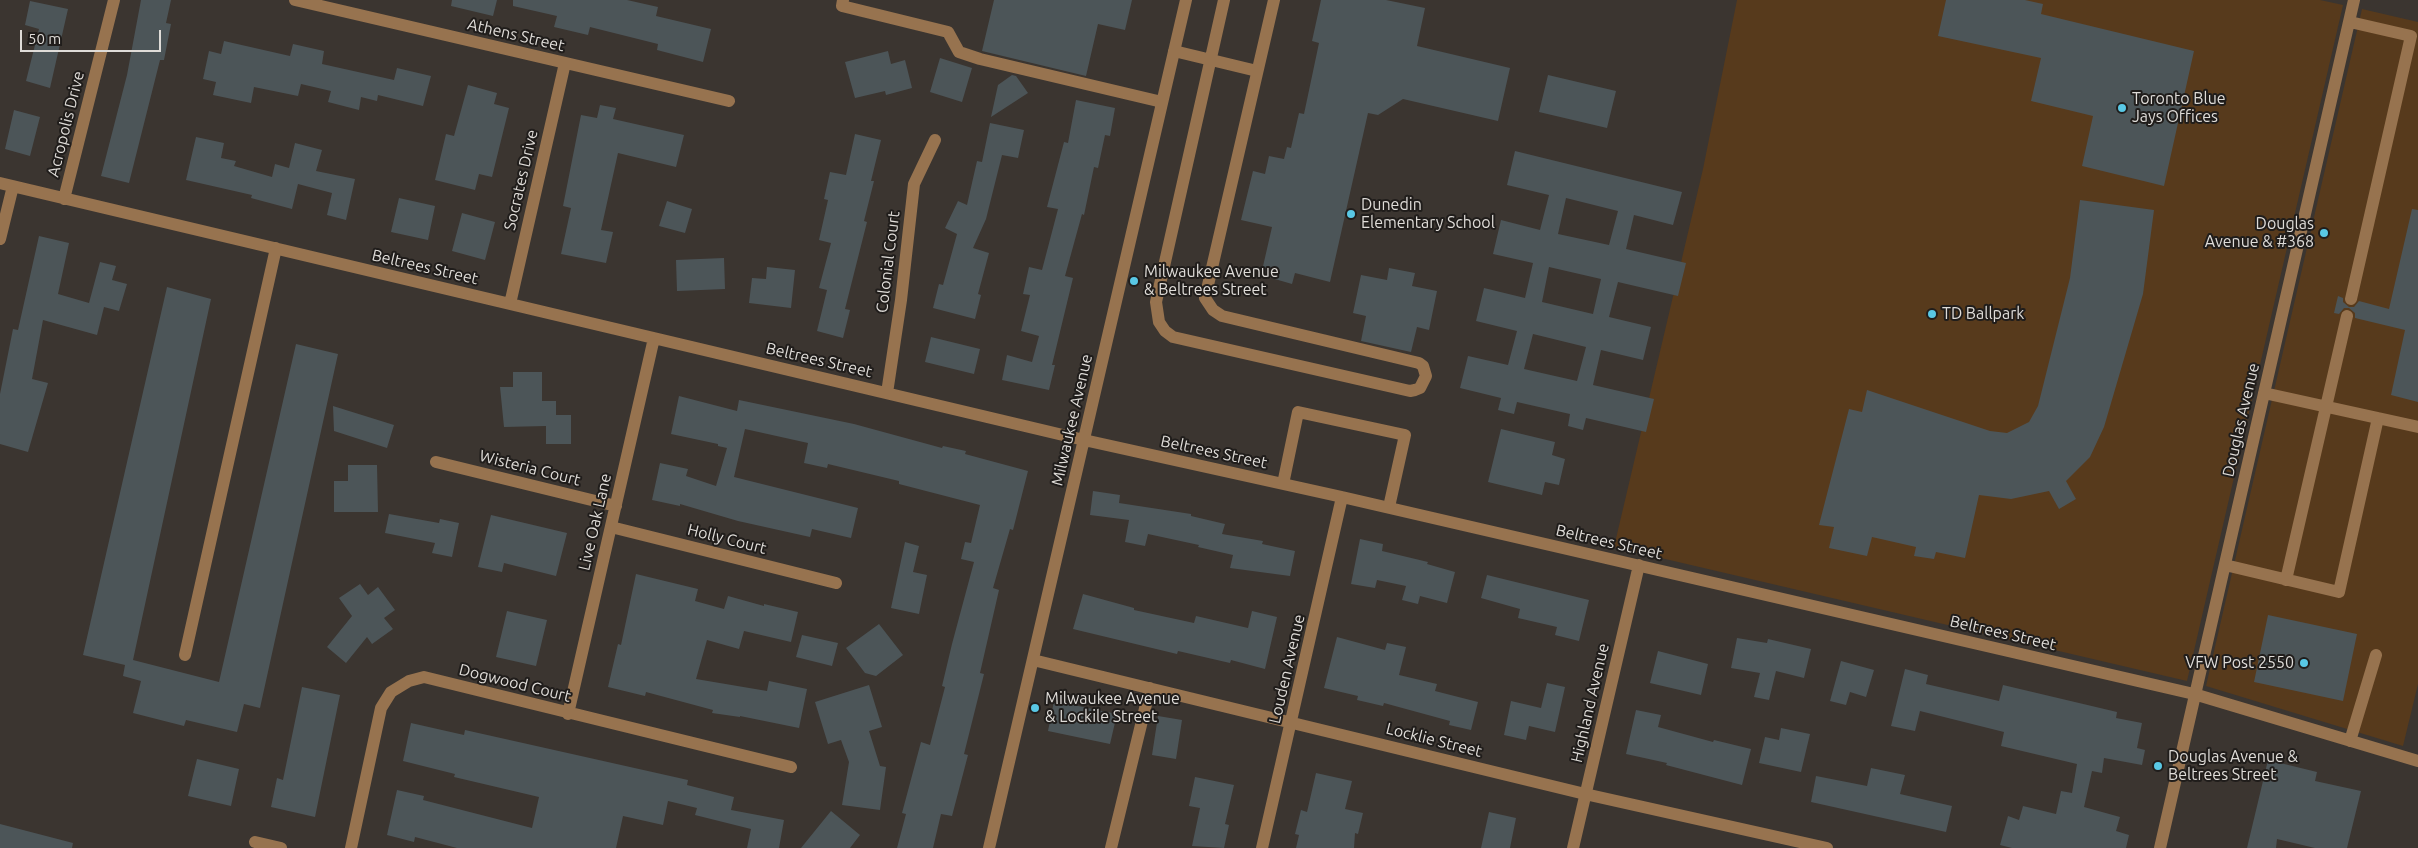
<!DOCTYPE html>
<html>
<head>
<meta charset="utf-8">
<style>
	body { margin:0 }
	#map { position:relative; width:2418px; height:848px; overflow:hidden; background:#3b3530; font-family:Ubuntu,sans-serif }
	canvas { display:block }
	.scale { position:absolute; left:20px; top:30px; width:141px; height:22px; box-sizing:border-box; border:2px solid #dfdcd8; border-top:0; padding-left:6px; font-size:15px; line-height:18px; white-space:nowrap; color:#dfdcd8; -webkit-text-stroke:4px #201d1b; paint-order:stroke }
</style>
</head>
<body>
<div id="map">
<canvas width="2418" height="848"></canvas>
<div class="scale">50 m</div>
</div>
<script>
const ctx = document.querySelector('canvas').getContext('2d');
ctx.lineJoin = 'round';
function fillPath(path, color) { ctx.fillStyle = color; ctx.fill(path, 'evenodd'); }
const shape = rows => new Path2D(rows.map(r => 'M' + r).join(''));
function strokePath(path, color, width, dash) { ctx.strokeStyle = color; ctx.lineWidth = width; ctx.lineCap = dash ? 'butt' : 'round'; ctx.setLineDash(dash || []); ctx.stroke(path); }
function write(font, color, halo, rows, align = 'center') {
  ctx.font = font + ' Ubuntu,sans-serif'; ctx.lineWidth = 4; ctx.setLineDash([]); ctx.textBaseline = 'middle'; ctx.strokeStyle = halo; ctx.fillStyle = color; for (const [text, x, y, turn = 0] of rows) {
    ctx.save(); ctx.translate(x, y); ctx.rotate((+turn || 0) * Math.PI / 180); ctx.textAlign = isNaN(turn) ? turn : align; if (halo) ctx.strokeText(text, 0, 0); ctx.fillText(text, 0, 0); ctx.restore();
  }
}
fillPath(shape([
	[1737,0,2320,0,2343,5,2187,681,1614,547,1703,169],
	[2362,9,2418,22,2418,684,2403,746,2206,686]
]), '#573a1c');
fillPath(shape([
	[141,0,171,0,166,23,171,24,164,60,160,60,129,183,101,176,127,75],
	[452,0,497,0,493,16,451,6],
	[513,0,627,0,658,7,656,16,711,29,703,62,657,50,658,44,590,27,588,35,554,27,557,16,513,6],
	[994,0,1132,0,1125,30,1098,24,1086,76,982,51],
	[1321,0,1386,0,1425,8,1417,46,1510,68,1498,121,1403,99,1378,115,1368,113,1330,282,1295,273,1292,284,1261,275,1272,227,1241,220,1253,171,1265,174,1269,156,1284,159,1287,147,1291,148,1299,113,1304,114,1319,43,1312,41],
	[1946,0,2025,0,2043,4,2041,14,2194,51,2164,186,2082,166,2093,116,2031,101,2041,58,1938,36],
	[30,1,68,9,50,88,26,81,39,29,25,25],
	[224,41,290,56,293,44,324,51,322,64,394,80,397,68,431,76,423,106,378,95,377,101,361,97,359,110,328,102,331,91,301,84,298,96,254,87,251,103,213,95,216,82,203,79,209,51,221,54],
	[888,51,891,64,905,60,912,88,886,95,885,91,855,98,845,62],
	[940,58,972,68,962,102,930,92],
	[1012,75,1016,76,1028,93,991,117,998,85],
	[1548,75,1616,91,1607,128,1539,112],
	[468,85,497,93,494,104,509,108,492,177,479,174,475,190,435,180,446,134,454,136],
	[1076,100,1115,108,1110,136,1105,135,1098,168,1094,167,1084,215,1082,214,1065,276,1073,278,1052,365,1055,365,1049,390,1002,380,1007,355,1032,362,1039,336,1021,331,1030,295,1023,294,1029,267,1042,270,1058,209,1047,207,1064,142,1068,143],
	[600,105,616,108,613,119,684,135,676,167,618,153,601,230,613,232,606,263,561,254,571,208,563,206,581,115,597,118],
	[14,110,40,117,30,156,5,149],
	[990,123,1024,130,1018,158,1002,155,986,219,973,248,989,253,978,294,981,295,975,319,933,308,939,284,943,285,957,234,945,228,958,201,967,205,977,161,982,162],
	[855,134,881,140,871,181,874,181,864,221,867,222,845,309,850,310,843,338,817,331,827,290,819,288,831,243,819,240,828,200,824,199,830,172,846,175],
	[196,137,224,143,221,158,236,161,234,166,272,177,275,164,289,168,295,143,322,150,316,171,355,179,346,220,327,215,332,193,298,184,292,209,251,198,252,195,186,180],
	[1515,151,1682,192,1673,225,1634,215,1626,249,1686,263,1678,296,1618,282,1609,317,1651,327,1643,360,1601,350,1593,385,1654,399,1646,432,1586,418,1583,430,1568,426,1570,414,1517,402,1514,414,1498,410,1501,398,1460,388,1468,356,1508,365,1517,331,1476,321,1484,288,1525,298,1533,263,1493,254,1501,220,1540,230,1549,195,1507,185],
	[1566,198,1618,211,1609,245,1558,234],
	[1549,267,1601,279,1593,314,1542,302],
	[1533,334,1586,347,1577,381,1524,369],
	[399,198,435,206,428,240,391,232],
	[2080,200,2154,210,2143,294,2104,427,2090,457,2066,481,2076,499,2059,509,2049,491,2011,499,1979,495,1965,558,1936,552,1934,559,1914,556,1916,547,1872,537,1867,556,1829,548,1834,527,1819,525,1849,409,1862,412,1867,390,1990,431,2007,433,2029,422,2038,406,2070,278],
	[667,201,692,209,685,233,659,226],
	[2412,209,2418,210,2418,402,2391,395,2405,330,2355,318,2355,313,2349,308,2344,308,2339,314,2334,313,2338,296,2343,298,2343,302,2349,307,2354,307,2359,301,2389,309],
	[462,213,495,222,485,260,452,251],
	[39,236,69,243,58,294,89,303,100,262,116,266,112,280,127,284,119,311,104,307,97,335,43,320,32,379,48,383,28,452,0,444,0,394,13,329,18,330],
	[724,258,725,289,677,291,676,260],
	[767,267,795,270,791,308,749,303,752,278,766,279],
	[1389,268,1415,273,1412,286,1437,291,1429,330,1417,327,1411,352,1361,341,1366,316,1353,313,1361,275,1387,280],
	[167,287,211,299,133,660,219,682,296,344,338,354,260,708,244,704,237,732,186,720,184,726,133,713,141,681,123,676,125,665,83,655],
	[931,337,980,349,974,374,925,362],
	[513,372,542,372,542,401,556,401,556,415,571,415,571,444,546,444,546,426,504,427,500,387,513,387],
	[679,396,737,411,739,400,854,424,942,448,943,446,966,451,965,454,1028,471,1013,530,1010,529,993,588,999,590,980,673,984,674,964,754,968,755,952,816,941,814,933,848,897,848,906,814,902,813,921,742,930,745,945,687,942,686,952,644,974,562,961,559,965,542,971,543,980,505,899,484,899,481,828,464,827,468,804,463,808,443,745,429,734,477,858,508,851,538,812,529,810,537,738,521,680,504,680,506,652,500,660,463,688,469,686,476,716,486,727,448,718,446,718,444,671,434],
	[333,406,394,425,387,448,334,431],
	[1501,429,1555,442,1552,455,1565,459,1559,485,1545,482,1542,495,1488,482],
	[348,465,377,465,378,512,334,512,334,481,348,481],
	[1093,491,1120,495,1119,503,1191,514,1191,516,1225,524,1222,534,1263,541,1262,544,1295,551,1290,576,1230,568,1233,555,1198,547,1199,545,1148,534,1145,546,1125,542,1129,520,1090,515],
	[389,514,439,523,440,519,459,523,452,557,432,553,435,543,385,533],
	[491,515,567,533,556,576,504,563,502,572,478,567],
	[1360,539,1383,544,1382,551,1428,562,1427,564,1455,572,1447,603,1420,596,1418,604,1402,600,1406,586,1377,580,1375,588,1351,584],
	[905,542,919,546,913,572,927,575,919,614,891,608],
	[636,574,698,589,695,601,724,609,728,596,764,606,764,604,798,612,791,642,744,631,739,649,707,640,696,679,767,691,769,681,807,689,799,728,740,716,740,717,712,713,713,710,646,692,645,696,608,687,618,644,621,645],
	[1487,575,1589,600,1579,641,1555,635,1557,627,1518,618,1520,609,1481,598],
	[360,584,368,595,378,587,395,610,384,618,393,629,372,644,367,637,346,663,327,647,352,616,339,598],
	[1083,594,1134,608,1134,610,1194,623,1196,616,1248,628,1252,611,1277,617,1265,669,1231,660,1230,663,1178,651,1177,654,1073,629],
	[507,611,547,620,536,666,496,657],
	[2268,615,2357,634,2343,701,2254,682],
	[879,624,903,655,876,676,865,673,846,648],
	[802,635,838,643,832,666,796,657],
	[1337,637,1385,650,1387,643,1406,647,1399,675,1437,684,1435,691,1478,702,1471,730,1449,725,1450,721,1384,703,1383,706,1357,700,1358,696,1324,688],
	[1737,638,1767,643,1768,639,1811,649,1804,678,1776,671,1769,700,1754,697,1760,673,1731,668],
	[1658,651,1708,664,1701,695,1650,683],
	[1841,661,1874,670,1866,697,1850,692,1846,705,1830,701],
	[1905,669,1928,675,1926,684,1999,701,2003,685,2117,712,2116,718,2142,723,2137,748,2145,750,2142,765,2104,758,2102,773,2092,771,2084,807,2120,817,2116,831,2129,835,2126,848,2012,848,2000,845,2008,816,2019,820,2023,806,2056,814,2061,791,2072,793,2077,764,2001,746,2004,732,1920,711,1915,731,1891,726],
	[1547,683,1565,687,1555,732,1529,726,1526,740,1504,735,1511,701,1541,708],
	[869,685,882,727,869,731,880,766,886,767,880,810,842,805,849,762,841,740,828,744,815,702],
	[302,687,340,695,315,817,271,807,277,778,283,780],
	[1054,701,1117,714,1110,744,1048,731],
	[1636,710,1661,715,1658,727,1713,742,1714,740,1751,749,1742,785,1666,765,1667,763,1626,754],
	[1158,716,1182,720,1176,759,1152,755],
	[411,723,464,735,465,730,688,780,687,785,734,797,731,810,784,820,779,848,747,848,751,829,695,815,697,808,668,801,663,825,623,816,616,848,457,848,415,837,414,842,387,835,397,790,424,796,423,800,532,828,539,797,454,777,455,774,403,761],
	[1781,728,1810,734,1801,772,1759,763,1765,737,1779,740],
	[197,759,239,769,231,806,188,796],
	[2268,760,2317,772,2315,781,2361,791,2347,848,2315,848,2277,839,2276,848,2247,848],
	[1871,768,1905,775,1900,794,1952,806,1946,832,1811,802,1816,776,1867,786],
	[1316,773,1352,781,1345,809,1363,813,1358,834,1355,833,1354,848,1296,848,1299,835,1295,834,1301,810,1307,812],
	[1195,777,1234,785,1225,824,1229,825,1224,848,1192,846,1200,808,1189,806],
	[831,811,860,835,850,848,801,848],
	[1489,812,1516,818,1510,848,1481,848],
	[0,824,73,843,72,848,0,848]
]), '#4c5558');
strokePath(shape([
	[295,0,729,101],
	[843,0,842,6,948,32,959,52,980,59,1162,102],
	[1224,0,1156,302,1159,322,1165,331,1173,337,1410,391,1415,390,1420,388,1426,376,1423,366,1419,363,1222,316,1213,310,1205,298,1274,0],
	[2350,22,2411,36,2351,299],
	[1174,51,1257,71],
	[0,183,1084,440,1342,497,2194,694,2418,761],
	[64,199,114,0],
	[0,239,13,186],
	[510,304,565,63],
	[887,393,901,300,914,184,935,140],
	[2264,393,2418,427],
	[436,462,616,506],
	[1283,484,1298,412,1405,435,1389,507],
	[611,527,836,583],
	[2225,565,2339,592,2378,418],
	[2286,580,2347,316],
	[185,655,276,248],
	[1033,660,1585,794,1827,848],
	[568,714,654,338],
	[2350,741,2376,655],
	[255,842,281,848],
	[351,848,381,708,391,692,409,681,424,677,791,767],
	[989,848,1186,0],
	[1111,848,1150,688],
	[1262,848,1342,497],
	[1573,848,1639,565],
	[2160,848,2354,0]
]), '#97734f', 12);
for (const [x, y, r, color] of [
	[2122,108,5,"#59c8e5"],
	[1351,214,5,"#59c8e5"],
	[2324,233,5,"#59c8e5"],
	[1134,281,5,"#59c8e5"],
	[1932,314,5,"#59c8e5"],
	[2304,663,5,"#59c8e5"],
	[1035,708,5,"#59c8e5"],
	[2158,766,5,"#59c8e5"]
]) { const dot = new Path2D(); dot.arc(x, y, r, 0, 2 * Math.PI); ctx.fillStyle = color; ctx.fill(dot); strokePath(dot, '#201d1b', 2); }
write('16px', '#dfdcd8', '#201d1b', [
	["Athens Street",516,35,13],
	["Acropolis Drive",66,124,-76],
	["Socrates Drive",521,180,-77],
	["Colonial Court",888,262,-83],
	["Beltrees Street",425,267,13],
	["Beltrees Street",819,360,13],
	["Milwaukee Avenue",1072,420,-77],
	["Douglas Avenue",2241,420,-77],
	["Beltrees Street",1214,452,12],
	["Wisteria Court",530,468,14],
	["Live Oak Lane",595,522,-77],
	["Holly Court",727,539,14],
	["Beltrees Street",1609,542,13],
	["Beltrees Street",2003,633,13],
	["Louden Avenue",1287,669,-77],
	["Dogwood Court",515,683,14],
	["Highland Avenue",1590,703,-77],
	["Locklie Street",1434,740,14]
]);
write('16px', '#dfdcd8', '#201d1b', [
	["Toronto Blue",2132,99],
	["Jays Offices",2132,117],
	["Dunedin",1361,205],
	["Elementary School",1361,223],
	["Douglas",2314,224,"right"],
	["Avenue & #368",2314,242,"right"],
	["Milwaukee Avenue",1144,272],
	["& Beltrees Street",1144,290],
	["TD Ballpark",1942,314],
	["VFW Post 2550",2294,663,"right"],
	["Milwaukee Avenue",1045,699],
	["& Lockile Street",1045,717],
	["Douglas Avenue &",2168,757],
	["Beltrees Street",2168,775]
], 'left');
</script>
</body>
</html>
